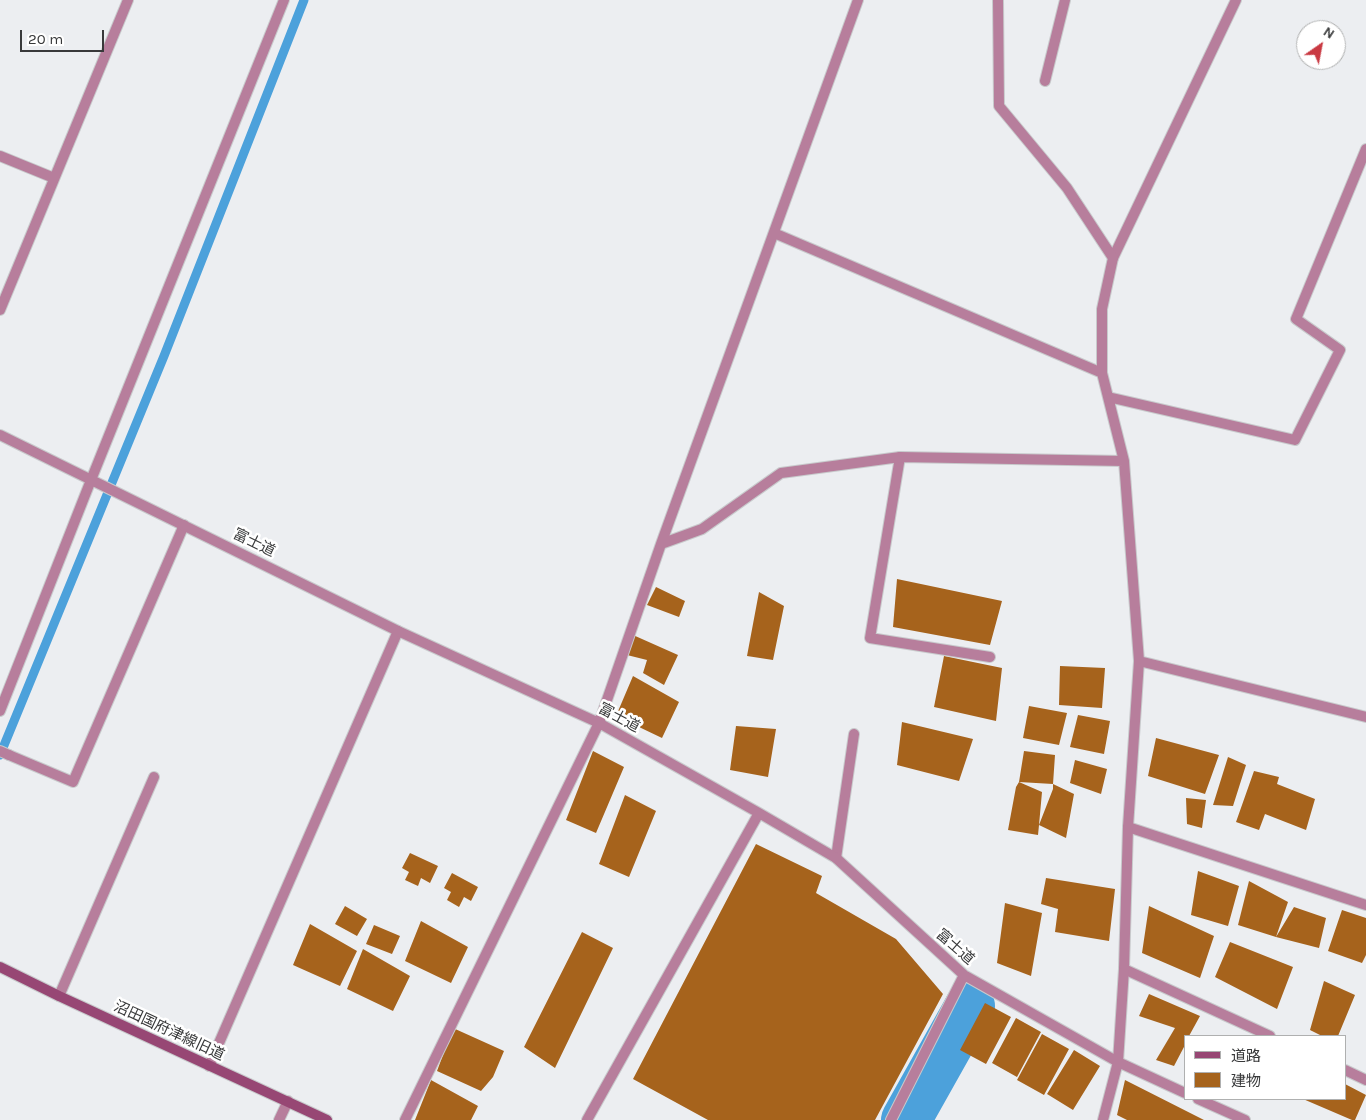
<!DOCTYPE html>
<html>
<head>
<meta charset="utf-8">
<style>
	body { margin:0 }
	#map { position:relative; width:1366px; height:1120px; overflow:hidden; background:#eceef1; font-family:Karla,"Noto Sans JP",sans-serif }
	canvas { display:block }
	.legend { position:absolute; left:1184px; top:1035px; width:162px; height:65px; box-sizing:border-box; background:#fff; border:1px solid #afb0b0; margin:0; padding:6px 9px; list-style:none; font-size:15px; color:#38393a }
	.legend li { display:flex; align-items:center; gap:10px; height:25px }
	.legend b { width:25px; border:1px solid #afb0b0 }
	.north { position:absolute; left:1296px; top:20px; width:50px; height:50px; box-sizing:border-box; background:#fff; border:1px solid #afb0b0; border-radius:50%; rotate:33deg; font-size:14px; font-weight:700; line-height:20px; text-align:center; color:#38393a }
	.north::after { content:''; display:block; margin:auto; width:18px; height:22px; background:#c93942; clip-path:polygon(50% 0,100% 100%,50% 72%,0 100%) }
	.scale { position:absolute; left:20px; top:30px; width:84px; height:22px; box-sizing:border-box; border:2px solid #38393a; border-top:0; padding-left:6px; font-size:15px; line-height:18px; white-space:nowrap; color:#38393a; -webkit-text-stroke:4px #fff; paint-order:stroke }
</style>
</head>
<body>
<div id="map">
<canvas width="1366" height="1120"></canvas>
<ul class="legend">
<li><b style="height:6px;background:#974774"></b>道路</li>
<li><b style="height:14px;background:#a6631c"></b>建物</li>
</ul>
<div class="north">N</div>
<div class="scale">20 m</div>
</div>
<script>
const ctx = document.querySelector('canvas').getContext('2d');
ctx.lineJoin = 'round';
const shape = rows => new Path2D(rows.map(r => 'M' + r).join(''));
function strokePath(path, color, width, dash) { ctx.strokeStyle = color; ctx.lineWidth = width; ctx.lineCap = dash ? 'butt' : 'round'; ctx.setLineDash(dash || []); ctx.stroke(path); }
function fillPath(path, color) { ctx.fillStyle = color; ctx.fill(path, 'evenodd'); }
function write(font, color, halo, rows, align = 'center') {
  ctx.font = font + ' Karla,"Noto Sans JP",sans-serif'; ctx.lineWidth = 5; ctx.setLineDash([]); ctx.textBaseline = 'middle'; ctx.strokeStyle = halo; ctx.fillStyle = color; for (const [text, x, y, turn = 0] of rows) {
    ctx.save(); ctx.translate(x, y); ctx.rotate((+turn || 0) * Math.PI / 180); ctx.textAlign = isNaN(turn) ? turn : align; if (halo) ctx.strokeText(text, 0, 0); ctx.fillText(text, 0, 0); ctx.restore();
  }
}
strokePath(shape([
	[0,755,164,356,304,0]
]), '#4ca1db', 9);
strokePath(shape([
	[906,1120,970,1006]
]), '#4ca1db', 50);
fillPath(shape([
	[897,579,1002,601,990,645,893,627],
	[656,587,685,601,679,617,647,605],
	[759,592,784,606,773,660,747,656],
	[633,635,678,655,664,685,643,673,647,660,627,655],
	[944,656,1002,668,996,721,934,707],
	[1060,666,1105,668,1102,708,1059,705],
	[633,676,679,702,662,738,616,716],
	[1029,706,1067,713,1059,745,1023,738],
	[1078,715,1110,721,1104,754,1070,747],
	[902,722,973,739,959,781,897,765],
	[736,726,776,729,768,777,730,770],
	[1156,738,1219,755,1205,794,1148,776],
	[593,751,624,767,596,833,566,820],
	[1024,751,1055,755,1053,784,1019,782],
	[1228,757,1246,765,1233,806,1213,805],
	[1075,760,1107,769,1101,794,1070,783],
	[1254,771,1279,777,1277,784,1315,799,1306,830,1265,814,1259,830,1236,822],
	[1019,782,1042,792,1039,825,1053,789,1053,784,1074,794,1066,838,1039,825,1038,835,1008,830,1016,787],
	[625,795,656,811,629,877,599,864],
	[1186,798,1206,800,1202,828,1187,824],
	[756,844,822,876,816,893,896,939,943,994,875,1120,708,1120,633,1079],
	[410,853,438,866,430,883,421,878,418,886,405,880,409,872,402,868],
	[1198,871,1239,886,1228,926,1191,915],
	[452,873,478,887,471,901,464,897,459,907,447,900,451,892,444,888],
	[1046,878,1115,889,1109,941,1055,932,1058,909,1041,904],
	[1249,881,1288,902,1276,937,1238,925],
	[1005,903,1042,913,1031,976,997,963],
	[345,906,367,919,357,936,335,924],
	[1149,906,1214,936,1200,978,1142,953],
	[1294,907,1326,918,1319,948,1276,937],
	[1342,910,1366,918,1366,955,1362,963,1328,951],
	[421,921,468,947,451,983,405,961],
	[310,924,357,951,340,986,293,965],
	[374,925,400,936,392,954,366,944],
	[582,932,613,948,555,1068,524,1047],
	[1230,942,1293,967,1277,1009,1215,977],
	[363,949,410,976,393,1011,347,989],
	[1324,981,1355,995,1338,1036,1322,1036,1310,1030],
	[1149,994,1200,1016,1189,1036,1185,1036,1185,1045,1174,1066,1156,1060,1175,1028,1139,1016],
	[985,1003,1011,1017,986,1064,960,1050],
	[1016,1018,1041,1032,1017,1077,992,1063],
	[453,1028,504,1051,493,1077,481,1091,437,1071],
	[1042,1034,1069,1049,1044,1095,1017,1080],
	[1074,1050,1100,1066,1073,1110,1047,1094],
	[431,1080,478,1106,471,1120,415,1120],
	[1125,1080,1204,1120,1127,1120,1117,1115],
	[1345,1084,1366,1095,1355,1120,1352,1120,1303,1099,1345,1099]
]), '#a6631c');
const lane = shape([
	[0,156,54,178],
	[1113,258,1236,0],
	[0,310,128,0],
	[900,457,870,638,990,657],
	[9,755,73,782,184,525],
	[1128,827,1366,905],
	[836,858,854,734],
	[1124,969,1270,1036],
	[59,996,154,777],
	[209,1066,398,631],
	[1345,1070,1366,1080]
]);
const street = shape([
	[998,0,999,106,1067,188,1113,258,1102,309,1102,373,1124,461,1139,661,1128,827,1124,969,1118,1062,1103,1120],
	[1045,81,1065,0],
	[774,233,1102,373],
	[1108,397,1295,440,1340,350,1296,319,1366,149],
	[0,435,398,631,599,723,759,813,836,858,964,975,1118,1062,1185,1093],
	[661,544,702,529,781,473,900,457,1124,461],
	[1139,661,1366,717],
	[0,711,91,480,284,0],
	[0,751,9,755],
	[1198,1099,1245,1120],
	[279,1120,288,1101],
	[405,1120,599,723,661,544,858,0],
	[587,1120,759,813],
	[891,1120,964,975]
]);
const secondary = shape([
	[0,967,59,996,327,1120]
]);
strokePath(lane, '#c8cacc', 12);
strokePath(street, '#c8cacc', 12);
strokePath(secondary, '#c8cacc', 12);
strokePath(lane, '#b77e9c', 10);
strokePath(street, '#b77e9c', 10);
strokePath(secondary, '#974774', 10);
write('15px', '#38393a', '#fff', [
	["富士道",254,543,26],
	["富士道",619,718,28],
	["富士道",955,947,41],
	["沼田国府津線旧道",169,1031,25]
]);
</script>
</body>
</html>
